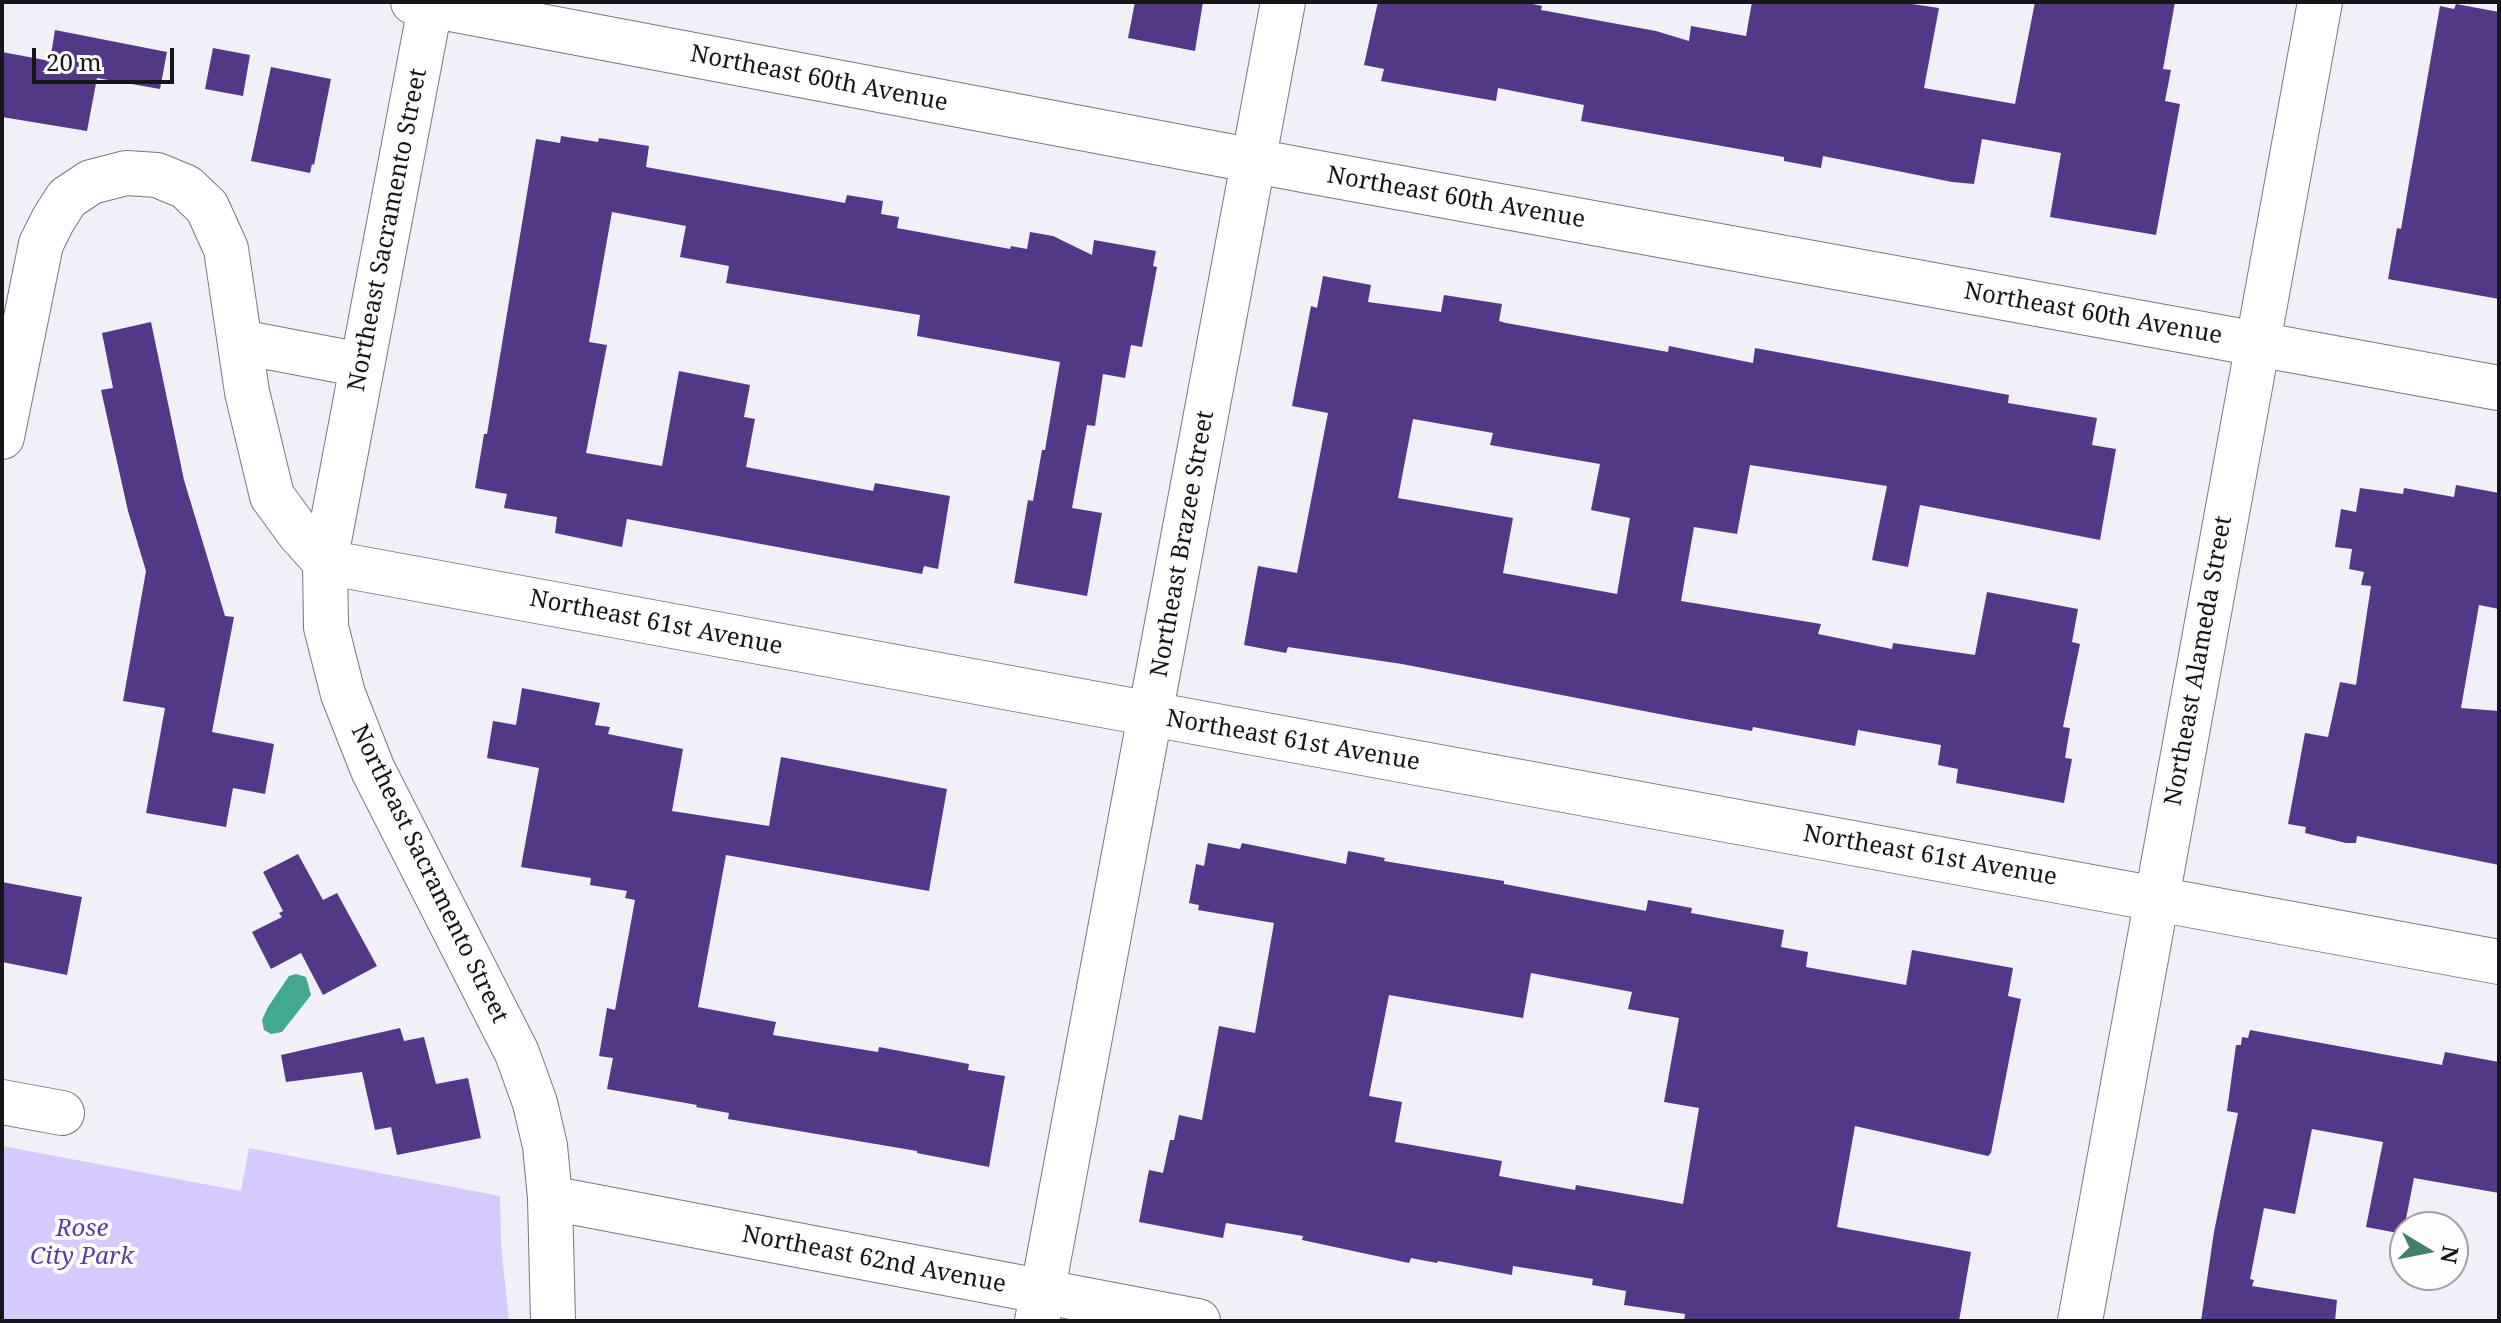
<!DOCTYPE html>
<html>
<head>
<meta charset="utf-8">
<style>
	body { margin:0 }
	#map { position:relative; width:2501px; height:1323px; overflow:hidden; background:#f1eff8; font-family:"Noto Serif",serif }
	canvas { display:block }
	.frame { position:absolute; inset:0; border:4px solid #161519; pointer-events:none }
	.north { position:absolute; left:2389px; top:1211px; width:80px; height:80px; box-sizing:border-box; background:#fdfdfd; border:2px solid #a1a0a2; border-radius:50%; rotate:100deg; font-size:22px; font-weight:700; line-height:32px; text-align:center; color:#161519 }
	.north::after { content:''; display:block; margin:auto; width:28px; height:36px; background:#40806f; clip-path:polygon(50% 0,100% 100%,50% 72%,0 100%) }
	.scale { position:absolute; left:32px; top:48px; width:142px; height:36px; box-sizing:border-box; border:4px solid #161519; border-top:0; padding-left:10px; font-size:24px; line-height:28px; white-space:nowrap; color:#161519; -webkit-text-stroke:6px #fdfdfd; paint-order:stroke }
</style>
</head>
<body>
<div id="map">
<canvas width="2501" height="1323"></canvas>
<div class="frame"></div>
<div class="north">N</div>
<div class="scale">20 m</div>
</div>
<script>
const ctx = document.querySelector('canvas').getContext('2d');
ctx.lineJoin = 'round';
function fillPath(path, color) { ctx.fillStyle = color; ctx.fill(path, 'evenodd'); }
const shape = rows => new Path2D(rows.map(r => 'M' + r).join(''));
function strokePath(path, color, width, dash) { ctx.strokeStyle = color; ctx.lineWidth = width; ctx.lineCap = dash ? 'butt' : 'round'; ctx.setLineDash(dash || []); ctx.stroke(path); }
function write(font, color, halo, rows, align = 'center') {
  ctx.font = font + ' "Noto Serif",serif'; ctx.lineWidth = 8; ctx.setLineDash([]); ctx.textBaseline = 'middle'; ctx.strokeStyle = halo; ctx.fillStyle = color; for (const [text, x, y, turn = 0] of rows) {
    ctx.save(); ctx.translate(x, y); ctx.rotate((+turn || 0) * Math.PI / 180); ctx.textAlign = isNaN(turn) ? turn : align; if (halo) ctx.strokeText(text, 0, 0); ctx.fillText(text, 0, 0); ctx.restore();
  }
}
fillPath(shape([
	[2,1146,241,1191,249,1148,500,1196,501,1245,509,1321,2,1321]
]), '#d6c9fc');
fillPath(shape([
	[296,974,306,977,311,995,282,1032,271,1034,264,1030,262,1020,268,1007,289,976]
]), '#42a88e');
fillPath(shape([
	[1135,2,1203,2,1195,51,1128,38],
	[1378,2,1523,2,1542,6,1541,10,1656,31,1689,41,1691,26,1746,36,1752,2,1899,2,1939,8,1924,88,2015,104,2035,2,2175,2,2163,69,2171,70,2165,101,2180,104,2156,235,2050,217,2061,153,1982,139,1974,184,1952,182,1823,156,1821,168,1784,161,1784,157,1581,121,1584,105,1498,88,1496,101,1381,81,1384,69,1364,65],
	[2456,4,2499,12,2499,299,2388,279,2397,228,2401,229,2440,6,2454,9],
	[55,30,167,52,160,89,97,78,87,131,2,117,2,52,50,61],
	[213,48,250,55,243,96,205,89],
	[271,67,331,79,314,165,312,164,310,173,251,161],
	[561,136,598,142,599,138,649,146,646,167,845,203,847,195,883,201,881,214,899,217,897,228,1010,249,1011,246,1027,249,1030,232,1053,236,1092,255,1094,240,1156,251,1153,266,1157,267,1142,347,1131,345,1125,378,1103,374,1095,426,1087,425,1072,508,1102,513,1087,596,1014,583,1028,500,1033,501,1042,450,1045,450,1060,362,917,336,920,315,726,283,729,266,680,257,686,226,612,212,589,342,607,345,586,453,662,466,679,371,750,385,744,417,755,419,746,467,873,491,875,483,950,496,938,569,924,566,922,574,627,519,622,547,555,533,557,517,504,508,507,494,475,488,484,434,487,434,536,139,560,143],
	[1323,276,1371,285,1368,302,1441,312,1444,295,1502,304,1499,321,1506,323,1668,352,1669,346,1753,363,1755,348,2009,395,2008,403,2097,418,2092,445,2116,449,2100,540,1920,505,1908,567,1872,560,1887,486,1750,465,1737,534,1694,527,1681,601,1821,624,1818,634,1892,649,1893,643,1975,655,1987,592,2078,609,2072,642,2080,644,2063,727,2070,728,2065,758,2072,759,2064,803,1956,783,1958,769,1938,765,1941,745,1858,730,1855,746,1753,727,1752,731,1685,719,1402,664,1288,647,1286,653,1244,645,1258,566,1297,573,1328,413,1292,406,1311,306,1317,308],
	[1413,419,1493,433,1490,445,1600,464,1591,510,1630,518,1617,594,1503,573,1513,518,1398,498],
	[151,322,184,480,225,616,234,617,212,732,274,744,265,794,233,788,226,827,146,813,165,708,123,701,146,571,128,511,101,390,113,388,102,333],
	[2456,485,2499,493,2499,609,2479,605,2461,708,2499,711,2499,865,2357,836,2356,843,2346,843,2305,833,2306,827,2288,824,2305,733,2328,737,2340,682,2356,685,2371,586,2361,585,2364,572,2349,569,2352,549,2335,547,2341,509,2356,512,2360,488,2403,494,2404,488,2454,497],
	[522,688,600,703,595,725,610,727,608,734,683,749,672,811,769,826,781,757,947,789,929,891,726,855,698,1007,776,1022,773,1035,878,1052,879,1047,969,1064,968,1070,1005,1076,989,1167,917,1153,917,1151,728,1119,729,1113,696,1107,697,1105,607,1089,613,1058,599,1056,607,1008,615,1010,635,900,625,898,627,891,590,885,591,878,521,867,539,768,487,758,493,721,516,725],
	[1208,843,1240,849,1242,843,1346,864,1348,851,1385,858,1384,861,1504,881,1504,884,1646,911,1648,900,1692,908,1691,913,1784,930,1781,947,1808,952,1806,967,1906,985,1912,950,2013,968,2008,996,2021,999,1991,1153,1988,1156,1855,1126,1837,1227,1971,1252,1959,1321,1684,1321,1685,1314,1624,1305,1626,1291,1592,1285,1593,1279,1513,1266,1512,1275,1438,1261,1437,1263,1411,1258,1409,1263,1302,1240,1303,1236,1226,1223,1223,1238,1139,1222,1149,1170,1163,1173,1170,1140,1174,1140,1179,1115,1202,1120,1219,1026,1255,1033,1274,923,1198,910,1199,905,1189,903,1196,864,1204,866],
	[1531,973,1632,992,1628,1009,1679,1018,1664,1102,1699,1108,1683,1204,1576,1185,1575,1190,1499,1176,1502,1161,1395,1142,1402,1102,1369,1096,1389,995,1523,1018],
	[298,854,323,900,337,893,377,966,323,995,301,953,271,969,252,932,282,917,279,913,283,911,263,872],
	[2,882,82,897,67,975,2,962],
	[400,1028,404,1041,424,1037,436,1084,468,1078,481,1138,397,1155,391,1127,375,1130,362,1072,286,1082,281,1055],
	[2250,1030,2442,1065,2445,1052,2499,1062,2499,1193,2414,1178,2403,1234,2366,1227,2383,1142,2312,1129,2295,1214,2264,1208,2250,1279,2254,1280,2252,1286,2337,1300,2335,1321,2201,1321,2214,1232,2238,1113,2227,1111,2236,1045,2241,1045,2242,1037,2248,1038]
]), '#543888');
const street = shape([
	[413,2,1308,171,2499,388],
	[431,2,325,562,326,627,343,694,373,770,517,1053,535,1103,545,1146,550,1198,553,1321],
	[241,342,362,365],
	[2,437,41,244,53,220,67,198,91,182,126,173,157,175,186,187,207,207,226,249,247,392,272,496,299,533,325,562,2499,962],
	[2,1102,62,1113],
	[550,1198,1198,1321],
	[1037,1321,1283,2],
	[2080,1321,2320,2]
]);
strokePath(street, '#78767f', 46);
strokePath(street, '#fff', 44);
write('24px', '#161519', '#fdfdfd', [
	["Northeast 60th Avenue",819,79,11],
	["Northeast 60th Avenue",1456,198,10],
	["Northeast Sacramento Street",388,230,-79],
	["Northeast 60th Avenue",2093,314,10],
	["Northeast Brazee Street",1183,544,-80],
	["Northeast 61st Avenue",656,623,11],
	["Northeast Alameda Street",2199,661,-80],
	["Northeast 61st Avenue",1293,741,10],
	["Northeast 61st Avenue",1930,856,10],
	["Northeast Sacramento Street",429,874,64],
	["Northeast 62nd Avenue",874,1260,11]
]);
write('italic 24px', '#5f399f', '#fdfdfd', [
	["Rose",82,1229],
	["City Park",82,1257]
]);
</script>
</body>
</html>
